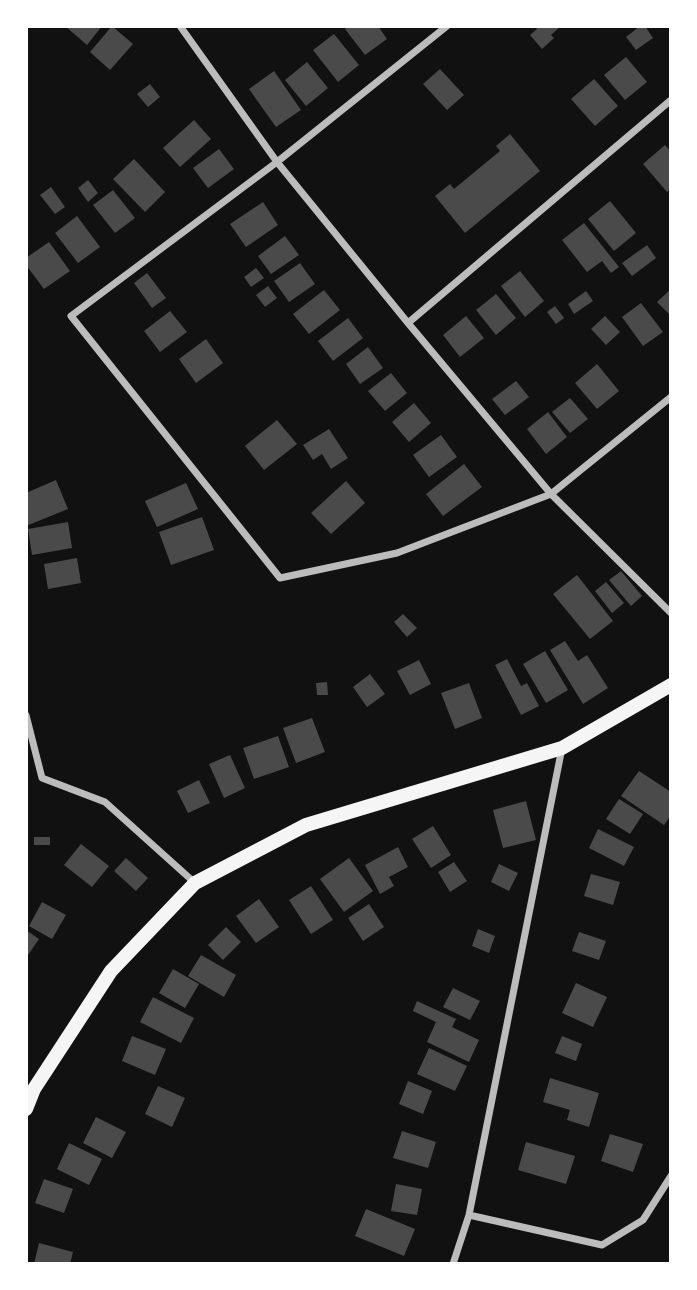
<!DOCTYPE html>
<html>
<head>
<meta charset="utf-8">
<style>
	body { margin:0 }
	#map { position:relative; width:697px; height:1290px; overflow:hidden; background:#111; font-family:Inter,sans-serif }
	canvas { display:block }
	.frame { position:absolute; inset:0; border:28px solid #fff; pointer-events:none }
</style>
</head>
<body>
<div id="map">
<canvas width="697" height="1290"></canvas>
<div class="frame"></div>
</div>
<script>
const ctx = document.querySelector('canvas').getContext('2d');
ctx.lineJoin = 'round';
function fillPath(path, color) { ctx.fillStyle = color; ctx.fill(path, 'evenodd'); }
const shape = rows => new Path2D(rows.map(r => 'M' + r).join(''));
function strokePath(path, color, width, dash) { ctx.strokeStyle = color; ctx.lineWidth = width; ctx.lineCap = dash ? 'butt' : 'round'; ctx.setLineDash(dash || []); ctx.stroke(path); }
fillPath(shape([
	[65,26,102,26,87,45],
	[112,26,133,44,110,70,90,52],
	[348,26,378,26,387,39,365,55,345,29],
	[534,26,561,26,551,35,554,38,542,49,530,35,537,29],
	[640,26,645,26,653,38,636,50,626,37],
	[334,34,359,65,338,82,313,50],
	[626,57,647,82,625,100,604,75],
	[307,62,328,88,306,106,285,80],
	[440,69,464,95,447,110,423,84],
	[274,71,301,110,276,127,249,89],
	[594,79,618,106,595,126,571,99],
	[150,84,160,97,148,107,137,94],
	[194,120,211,139,180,167,163,148],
	[510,134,540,171,465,233,435,196,450,184,454,189,500,151,496,146],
	[665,145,671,152,671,189,667,192,643,164],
	[219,149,234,169,208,188,193,168],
	[134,159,165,192,145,212,113,179],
	[88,180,98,193,88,202,78,188],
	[51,187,65,207,55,214,40,195],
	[113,190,135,218,115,233,93,205],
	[610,201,636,233,614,251,588,219],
	[263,202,278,225,246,247,230,224],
	[77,216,100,247,78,263,55,233],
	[584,223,619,267,611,273,602,261,587,272,562,240],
	[285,236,299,255,271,274,258,256],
	[49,242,70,271,44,289,26,265,26,258],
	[647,245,656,258,632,276,622,263],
	[300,263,315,284,289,302,274,281],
	[256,268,264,278,251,287,244,277],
	[520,271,544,301,525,317,501,286],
	[147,273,166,298,152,308,134,283],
	[268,286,277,298,265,307,256,295],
	[671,289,671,316,657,302],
	[324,290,340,310,309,334,293,314],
	[586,291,593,301,574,314,568,304],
	[496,294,516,318,496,335,476,310],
	[641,303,663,332,643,346,622,317],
	[555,306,564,318,556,324,547,312],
	[170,311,187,332,160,352,144,331],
	[466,316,484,338,460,357,443,335],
	[605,316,620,332,606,345,591,329],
	[348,318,363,338,333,361,318,341],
	[206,339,223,363,196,383,179,359],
	[368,347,383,368,360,384,346,364],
	[597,364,619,391,597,409,575,383],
	[391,373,407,393,385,411,368,391],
	[516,381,529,397,505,415,492,399],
	[570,398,588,419,570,433,552,412],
	[414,403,431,423,409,442,392,422],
	[548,412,567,437,546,454,527,429],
	[277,420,297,444,264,470,245,446],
	[329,429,348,458,331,469,322,454,313,460,303,445],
	[441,435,457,457,429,477,413,455],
	[464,464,482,487,443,516,426,494],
	[56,480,68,509,26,526,26,493],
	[346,481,365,503,331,534,311,513],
	[186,483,198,509,157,527,145,501],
	[202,517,214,550,171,565,159,532],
	[68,522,72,548,32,555,28,529],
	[77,558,81,583,48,589,44,564],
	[621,571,642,596,631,606,609,580],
	[577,575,613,621,590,639,553,594],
	[606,582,624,603,612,613,595,591],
	[403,614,417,628,407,637,394,622],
	[565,641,578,661,587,655,608,688,583,704,550,650],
	[545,651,568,690,546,703,523,664],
	[507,659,521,686,527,683,539,706,521,715,495,665],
	[419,660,431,684,410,695,397,671],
	[370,674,385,694,367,707,353,687],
	[327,682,328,695,317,695,316,683],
	[469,683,482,718,455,729,441,693],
	[312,718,325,752,296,763,283,728],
	[278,736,289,767,254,779,243,748],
	[230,755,245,788,224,798,209,764],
	[639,771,671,792,671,815,664,825,621,796],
	[199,780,210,803,188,813,177,791],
	[619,799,643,814,630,834,606,819],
	[526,801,536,840,503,848,493,810],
	[433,826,451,855,431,868,412,839],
	[598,829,634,847,624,866,589,848],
	[34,837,50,837,50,845,34,845],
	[81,844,109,866,92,887,64,865],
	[398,847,408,867,389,877,394,886,380,894,365,865],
	[126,858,148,878,136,891,114,871],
	[349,858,373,891,344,912,320,879],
	[454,862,467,881,450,892,438,872],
	[499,864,518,873,509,891,491,882],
	[591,874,620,882,613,905,584,896],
	[311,886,333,920,311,934,289,900],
	[259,899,279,927,256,943,236,916],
	[42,902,66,915,52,939,29,926],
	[369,904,384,927,363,941,348,918],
	[226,927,241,942,223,960,208,945],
	[478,929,495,936,489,953,472,946],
	[26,930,39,939,26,958],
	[579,932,606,941,599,960,572,951],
	[201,955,236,975,224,997,188,976],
	[173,969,199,984,185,1008,159,993],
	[576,983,607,997,593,1027,562,1013],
	[453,988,480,1001,470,1020,443,1007],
	[153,997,194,1018,181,1043,140,1022],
	[417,1001,456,1019,452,1027,479,1040,469,1062,427,1042,436,1022,413,1011],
	[132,1036,166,1049,155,1075,122,1061],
	[562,1036,582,1044,576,1061,555,1053],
	[429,1048,467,1066,455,1091,417,1074],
	[550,1078,599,1093,589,1127,567,1120,570,1110,543,1102],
	[408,1081,432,1091,423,1114,399,1104],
	[158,1086,185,1098,172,1127,145,1114],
	[96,1117,126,1132,112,1158,83,1143],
	[402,1131,436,1142,428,1168,393,1158],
	[610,1134,643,1144,633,1172,601,1161],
	[526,1142,575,1156,566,1184,518,1170],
	[69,1143,102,1159,89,1185,57,1169],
	[44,1179,73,1189,64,1213,35,1203],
	[396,1184,422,1189,417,1215,391,1211],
	[366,1209,415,1229,404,1256,355,1236],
	[39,1243,73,1252,70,1264,34,1264]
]), '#4a4a4a');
strokePath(shape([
	[180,26,277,162,408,323,551,494,671,613],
	[447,26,277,162,71,316,280,578,397,553,551,494,671,397],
	[408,323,671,100],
	[26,715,42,778,105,802,195,883],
	[469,1215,602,1245,643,1220,671,1176],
	[453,1264,469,1215,562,748]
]), '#bcbcbc', 7);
strokePath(shape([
	[26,1109,34,1089,111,971,195,883,306,825,562,748,671,685]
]), '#f5f5f5', 14);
</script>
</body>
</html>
